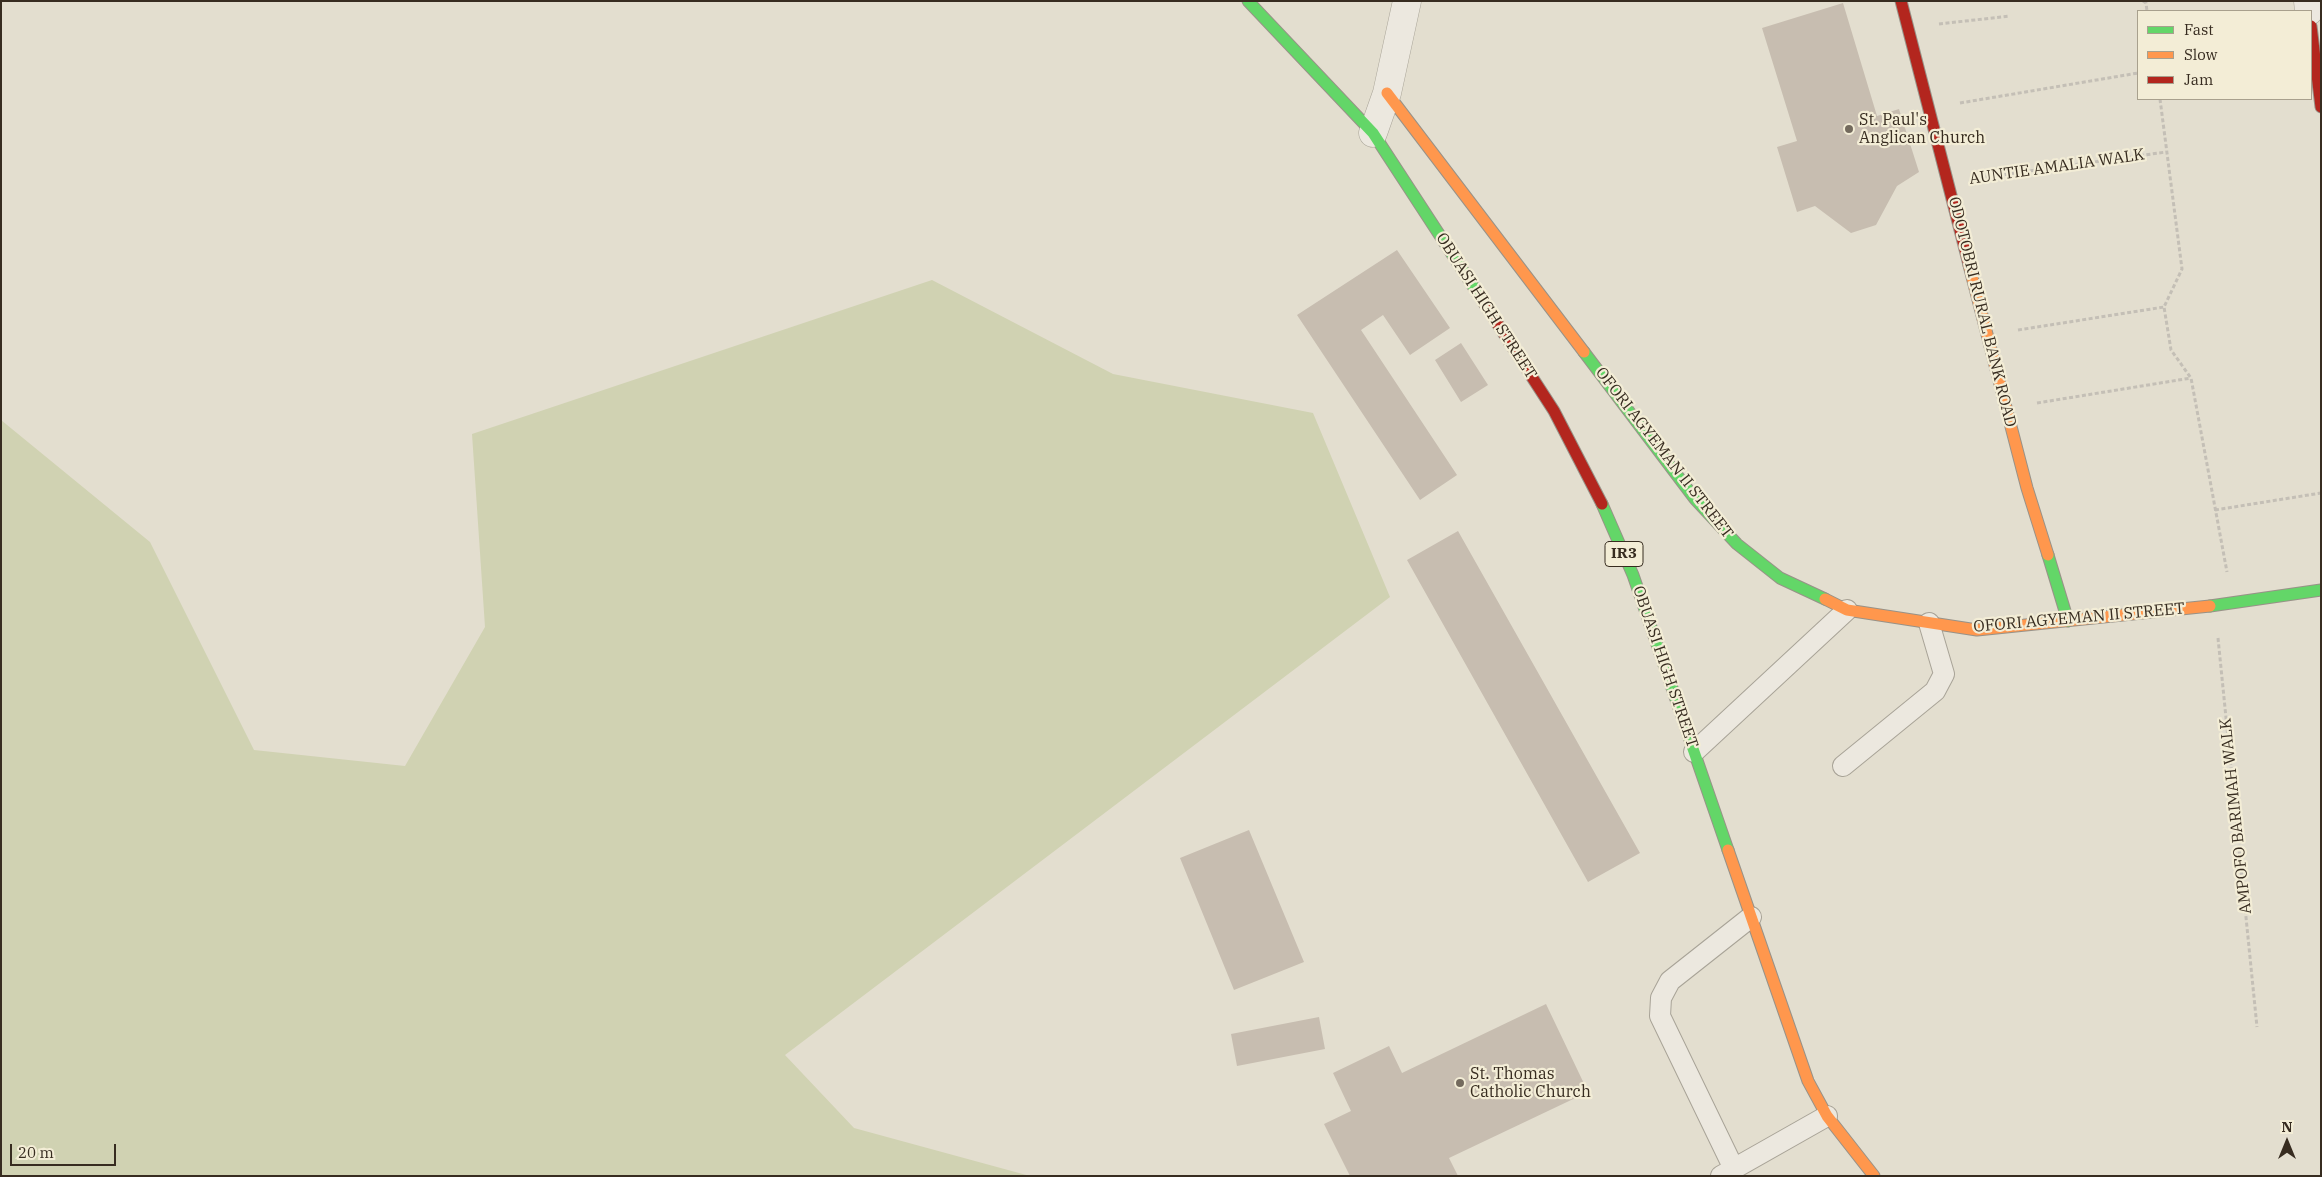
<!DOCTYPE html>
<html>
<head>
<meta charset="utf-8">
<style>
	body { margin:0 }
	#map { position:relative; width:2322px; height:1177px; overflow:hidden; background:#e3decf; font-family:"IBM Plex Serif",serif }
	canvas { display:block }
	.frame { position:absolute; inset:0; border:2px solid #372c20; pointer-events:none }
	.legend { position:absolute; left:2137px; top:10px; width:175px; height:90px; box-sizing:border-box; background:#f3edd6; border:1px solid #a8a08d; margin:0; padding:6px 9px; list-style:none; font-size:15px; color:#372c20 }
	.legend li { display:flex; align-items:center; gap:10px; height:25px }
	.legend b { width:25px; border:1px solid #a8a08d }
	.north { position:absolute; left:2262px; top:1117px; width:50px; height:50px; -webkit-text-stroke:4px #f3edd6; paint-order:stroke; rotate:0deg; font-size:14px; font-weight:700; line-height:20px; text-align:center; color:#372c20 }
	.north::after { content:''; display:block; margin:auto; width:18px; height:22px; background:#372c20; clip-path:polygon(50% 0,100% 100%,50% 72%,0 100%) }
	.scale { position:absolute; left:10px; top:1144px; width:106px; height:22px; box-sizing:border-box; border:2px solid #372c20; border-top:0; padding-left:6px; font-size:15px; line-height:18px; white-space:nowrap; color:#372c20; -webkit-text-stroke:4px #f3edd6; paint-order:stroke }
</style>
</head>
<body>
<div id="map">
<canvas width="2322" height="1177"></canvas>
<div class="frame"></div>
<ul class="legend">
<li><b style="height:6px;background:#63d668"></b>Fast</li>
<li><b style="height:6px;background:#ff974d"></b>Slow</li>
<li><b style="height:6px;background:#b3261e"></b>Jam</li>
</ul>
<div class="north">N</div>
<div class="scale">20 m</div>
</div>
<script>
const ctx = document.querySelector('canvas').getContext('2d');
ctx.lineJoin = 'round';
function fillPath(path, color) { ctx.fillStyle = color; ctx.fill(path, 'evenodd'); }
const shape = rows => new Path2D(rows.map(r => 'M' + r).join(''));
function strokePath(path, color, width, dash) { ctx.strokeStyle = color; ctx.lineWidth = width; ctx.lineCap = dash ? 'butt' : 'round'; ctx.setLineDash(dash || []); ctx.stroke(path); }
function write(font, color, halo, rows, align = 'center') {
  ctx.font = font + ' "IBM Plex Serif",serif'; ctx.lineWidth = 4.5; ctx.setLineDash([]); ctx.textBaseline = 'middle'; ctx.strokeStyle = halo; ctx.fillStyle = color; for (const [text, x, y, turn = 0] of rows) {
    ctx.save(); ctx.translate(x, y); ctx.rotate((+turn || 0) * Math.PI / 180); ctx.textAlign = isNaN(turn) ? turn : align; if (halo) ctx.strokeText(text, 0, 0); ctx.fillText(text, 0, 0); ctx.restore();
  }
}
fillPath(shape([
	[932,280,1113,374,1313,413,1390,597,785,1055,854,1128,1030,1176,1,1176,1,420,150,542,254,750,405,766,485,627,472,434]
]), '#d0d2b2');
fillPath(shape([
	[1843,3,1877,116,1899,109,1919,172,1897,186,1876,225,1851,233,1815,206,1797,212,1777,147,1797,141,1762,28],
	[1397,250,1450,328,1410,355,1383,315,1361,330,1457,475,1420,500,1297,315],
	[1461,343,1488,385,1461,402,1435,360],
	[1458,531,1640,853,1588,882,1407,560],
	[1249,830,1304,962,1234,990,1180,858],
	[1546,1004,1588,1092,1449,1158,1458,1176,1350,1176,1324,1124,1351,1111,1333,1073,1389,1046,1402,1073],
	[1319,1017,1325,1049,1237,1066,1231,1034]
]), '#c7bdb0');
const lane = shape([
	[1694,752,1847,610],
	[1843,766,1935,691,1944,674,1929,623],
	[1734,1169,1660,1016,1661,998,1670,981,1751,917],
	[1721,1176,1827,1116]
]);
const street = shape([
	[2308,1,2309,11],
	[1373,133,1387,93,1407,1]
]);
const fast = shape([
	[1248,1,1373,133,1484,303],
	[1584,352,1695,499,1737,544,1780,578,1825,599],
	[1602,504,1633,575,1728,850],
	[2048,555,2068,621],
	[2210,606,2321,590]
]);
const slow = shape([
	[1387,93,1584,352],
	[1969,265,2027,488,2048,555],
	[1825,599,1847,610,1977,630,2210,606],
	[1728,850,1808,1081,1827,1116,1874,1176]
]);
const jam = shape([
	[1901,1,1969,265],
	[2311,26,2321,107],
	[1484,303,1554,411,1602,504]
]);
strokePath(lane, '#a8a397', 22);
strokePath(street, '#a8a397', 29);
strokePath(fast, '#989288', 13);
strokePath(slow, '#989288', 13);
strokePath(jam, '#989288', 13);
strokePath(shape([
	[2143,1,2146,3,2147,11],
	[1939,24,2010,16],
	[2160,99,2182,269,2164,307,2171,350,2191,378,2227,572],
	[1960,103,2138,73],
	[1979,178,2166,152],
	[2018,330,2164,307],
	[2037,403,2191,378],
	[2215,510,2321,493],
	[2218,638,2257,1027]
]), '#c4bfb6', 3, [4, 2.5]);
strokePath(lane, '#ece8df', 20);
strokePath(street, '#ece8df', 28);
strokePath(fast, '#63d668', 11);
strokePath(slow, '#ff974d', 11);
strokePath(jam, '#b3261e', 11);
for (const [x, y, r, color] of [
	[1849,129,5,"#736a5d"],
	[1460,1083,5,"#736a5d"]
]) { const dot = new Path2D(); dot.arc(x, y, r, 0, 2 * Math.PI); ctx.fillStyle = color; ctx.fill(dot); strokePath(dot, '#f3edd6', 2); }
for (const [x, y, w] of [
	[1624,554,38]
]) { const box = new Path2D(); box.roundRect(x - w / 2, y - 12.5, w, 25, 4); ctx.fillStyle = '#f3edd6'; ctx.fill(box); strokePath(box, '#372c20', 1); }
write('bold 15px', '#372c20', null, [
	["IR3",1624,554]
]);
write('16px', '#372c20', '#f3edd6', [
	["St. Paul's",1859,120],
	["Anglican Church",1859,138],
	["St. Thomas",1470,1074],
	["Catholic Church",1470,1092]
], 'left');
write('16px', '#372c20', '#f3edd6', [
	["AUNTIE AMALIA WALK",2057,167,-8],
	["OBUASI HIGH STREET",1486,306,57],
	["ODOTOBRI RURAL BANK ROAD",1982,312,76],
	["OFORI AGYEMAN II STREET",1664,453,52],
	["OFORI AGYEMAN II STREET",2079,618,-5],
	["OBUASI HIGH STREET",1665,667,71],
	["AMPOFO BARIMAH WALK",2236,816,-96]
]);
</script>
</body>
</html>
